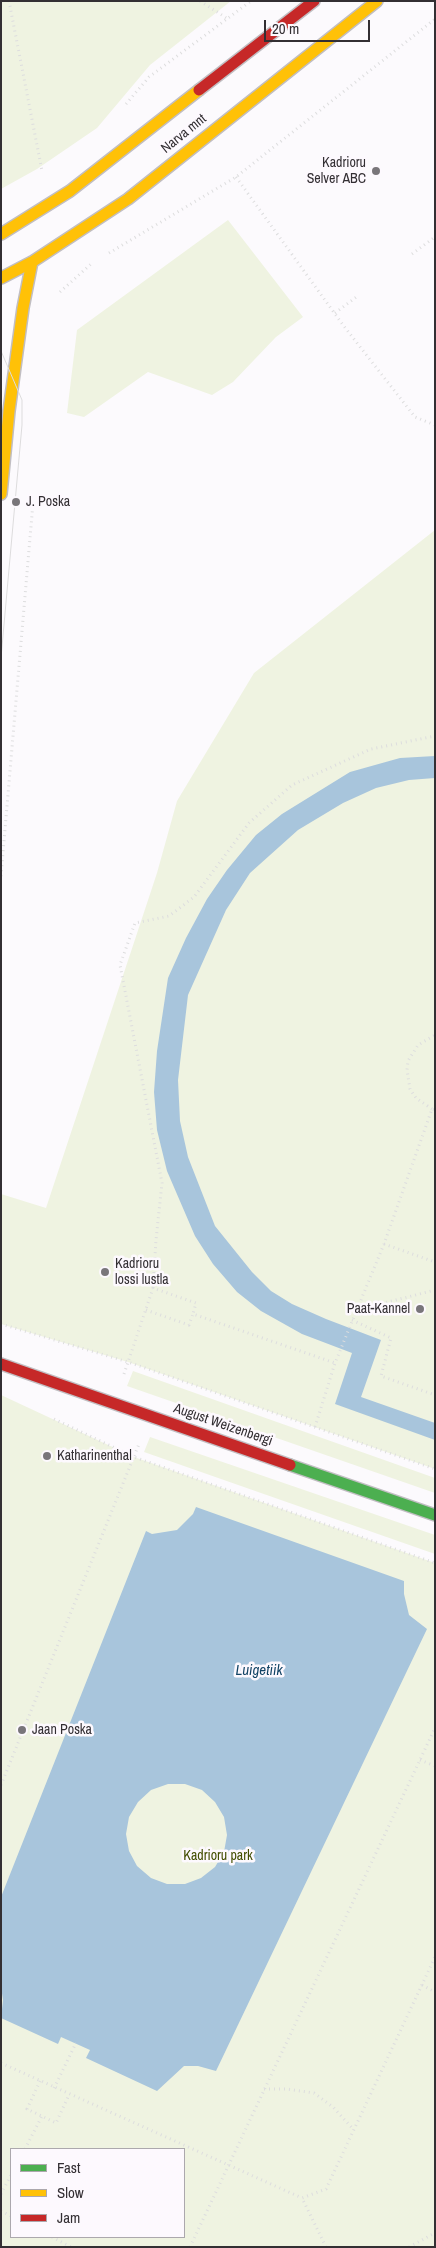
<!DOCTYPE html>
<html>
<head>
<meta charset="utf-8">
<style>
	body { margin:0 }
	#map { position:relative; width:436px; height:2248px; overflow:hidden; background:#fcfafd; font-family:"Archivo Narrow",sans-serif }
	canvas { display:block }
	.frame { position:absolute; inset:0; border:2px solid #332f33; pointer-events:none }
	.legend { position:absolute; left:10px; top:2148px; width:175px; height:90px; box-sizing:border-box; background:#fdf9fe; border:1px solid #aca8ad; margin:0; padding:6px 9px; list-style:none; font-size:15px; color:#332f33 }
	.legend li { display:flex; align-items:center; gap:10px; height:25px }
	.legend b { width:25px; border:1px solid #aca8ad }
	.scale { position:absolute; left:264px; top:20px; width:106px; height:22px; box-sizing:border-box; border:2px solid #332f33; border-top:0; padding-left:6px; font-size:15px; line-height:18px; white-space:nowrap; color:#332f33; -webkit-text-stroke:4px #fdf9fe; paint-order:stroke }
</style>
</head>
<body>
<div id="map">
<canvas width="436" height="2248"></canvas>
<div class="frame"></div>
<ul class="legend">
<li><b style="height:6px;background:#4caf50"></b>Fast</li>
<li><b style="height:6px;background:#ffc107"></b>Slow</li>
<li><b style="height:6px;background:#c62828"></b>Jam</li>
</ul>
<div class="scale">20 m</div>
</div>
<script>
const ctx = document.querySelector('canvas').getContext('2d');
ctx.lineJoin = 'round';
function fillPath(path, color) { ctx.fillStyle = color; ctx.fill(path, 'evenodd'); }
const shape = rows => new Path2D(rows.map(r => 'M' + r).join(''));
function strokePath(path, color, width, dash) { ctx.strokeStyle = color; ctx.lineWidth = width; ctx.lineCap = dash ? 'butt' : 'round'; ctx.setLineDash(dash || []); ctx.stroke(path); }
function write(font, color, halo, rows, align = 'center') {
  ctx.font = font + ' "Archivo Narrow",sans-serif'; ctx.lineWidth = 5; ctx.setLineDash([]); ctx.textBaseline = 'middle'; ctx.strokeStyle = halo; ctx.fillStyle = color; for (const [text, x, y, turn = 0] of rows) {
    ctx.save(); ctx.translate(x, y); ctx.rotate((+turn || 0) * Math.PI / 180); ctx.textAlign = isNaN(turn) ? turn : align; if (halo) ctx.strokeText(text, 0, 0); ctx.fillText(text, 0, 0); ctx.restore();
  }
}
fillPath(shape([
	[1,1,231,1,150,65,97,128,37,169,1,189],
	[228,220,303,317,276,337,233,382,212,395,148,372,84,417,67,413,77,330],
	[435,530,435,1469,128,1362,1,1324,1,1194,46,1208,157,873,177,801,254,673],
	[133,1371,435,1478,435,1493,127,1386],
	[1,1395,134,1457,435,1563,435,2247,1,2247],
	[11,2149,184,2149,184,2237,11,2237],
	[150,1437,435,1535,435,1554,144,1452]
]), '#eff3e1');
fillPath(shape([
	[435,756,435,778,409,780,376,788,343,803,298,830,250,873,226,910,188,995,178,1080,180,1121,188,1157,215,1226,252,1272,271,1291,292,1304,326,1319,381,1340,361,1397,435,1423,435,1440,335,1404,352,1353,302,1334,261,1311,237,1292,213,1264,195,1236,167,1171,157,1130,154,1092,157,1051,168,978,186,938,207,899,227,870,256,835,282,814,350,772,400,758],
	[196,1507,404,1581,404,1594,409,1615,427,1629,216,2071,198,2066,184,2066,157,2091,86,2058,90,2050,61,2037,58,2044,1,2018,3,2000,1,1987,1,1897,146,1531,152,1534,177,1530,193,1514],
	[168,1784,185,1784,202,1790,215,1802,224,1817,227,1835,224,1852,215,1867,201,1878,185,1884,167,1884,151,1878,137,1866,129,1851,126,1834,129,1817,138,1802,151,1790]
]), '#a8c5dc');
const fast = shape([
	[290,1465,435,1515]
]);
const slow = shape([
	[1,234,70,191,199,90],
	[1,278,32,262,128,199,377,1],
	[1,494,9,411,23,308,32,262]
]);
const jam = shape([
	[199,90,314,1],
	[1,1364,290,1465]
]);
strokePath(fast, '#c1bec2', 14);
strokePath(slow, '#c1bec2', 14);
strokePath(jam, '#c1bec2', 14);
strokePath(shape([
	[9,1,42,171],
	[200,1,228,19],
	[126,104,149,77,251,1],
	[236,177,343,325,415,417,435,425],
	[109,253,236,177,435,19],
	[412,254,435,237],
	[60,292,91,264],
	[335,313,359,295],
	[1,876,33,503],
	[432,1109,416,1098,410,1089,407,1070,408,1061,418,1045,435,1035],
	[384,1244,435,1262],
	[153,1288,156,1240,162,1183,120,965,135,923,169,916,194,897,249,823,292,785,371,749,435,736],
	[146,1310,189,1325,193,1314,335,1363],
	[357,1310,435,1290],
	[352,1320,391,1338,381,1376,435,1395],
	[1,1324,128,1362,435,1469],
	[124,1374,153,1288,196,1303,193,1314],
	[54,1419,134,1457,435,1563],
	[315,1427,335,1363,384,1244,432,1109,435,1110],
	[420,1760,435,1766],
	[1,1785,139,1444],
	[422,1985,435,1992],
	[1,2063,302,2198],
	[40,2081,27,2109,56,2123,69,2095],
	[54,2088,76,2043],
	[264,2089,287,2089,314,2093,333,2107,353,2129],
	[25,2149,42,2116],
	[1,2194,11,2175],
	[1,2211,11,2216],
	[52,2237,71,2247],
	[190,2247,435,1728],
	[326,2247,302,2198,326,2189,435,1957],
	[409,2247,435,2233]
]), '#ddddde', 3, [1, 4]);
strokePath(fast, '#4caf50', 11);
strokePath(slow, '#ffc107', 11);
strokePath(jam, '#c62828', 11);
strokePath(shape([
	[1,351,22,400,22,425,1,658]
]), '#dddcdd', 1);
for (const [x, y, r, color] of [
	[376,171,5,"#79767a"],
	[16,502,5,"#79767a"],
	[105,1272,5,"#79767a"],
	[420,1309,5,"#79767a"],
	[47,1456,5,"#79767a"],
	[22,1730,5,"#79767a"]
]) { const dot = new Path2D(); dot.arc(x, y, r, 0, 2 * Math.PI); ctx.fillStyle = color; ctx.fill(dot); strokePath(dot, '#fdf9fe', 2); }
write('14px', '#332f33', '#fdf9fe', [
	["Narva mnt",184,134,-39],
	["August Weizenbergi",223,1425,19]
]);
write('14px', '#332f33', '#fdf9fe', [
	["Kadrioru",366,163,"right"],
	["Selver ABC",366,179,"right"],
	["J. Poska",26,502],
	["Kadrioru",115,1264],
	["lossi lustla",115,1280],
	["Paat-Kannel",410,1309,"right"],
	["Katharinenthal",57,1456],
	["Jaan Poska",32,1730]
], 'left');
write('14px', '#424e00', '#fdf9fe', [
	["Kadrioru park",218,1856]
]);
write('italic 15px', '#124465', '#fdf9fe', [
	["Luigetiik",259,1671]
]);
</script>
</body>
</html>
